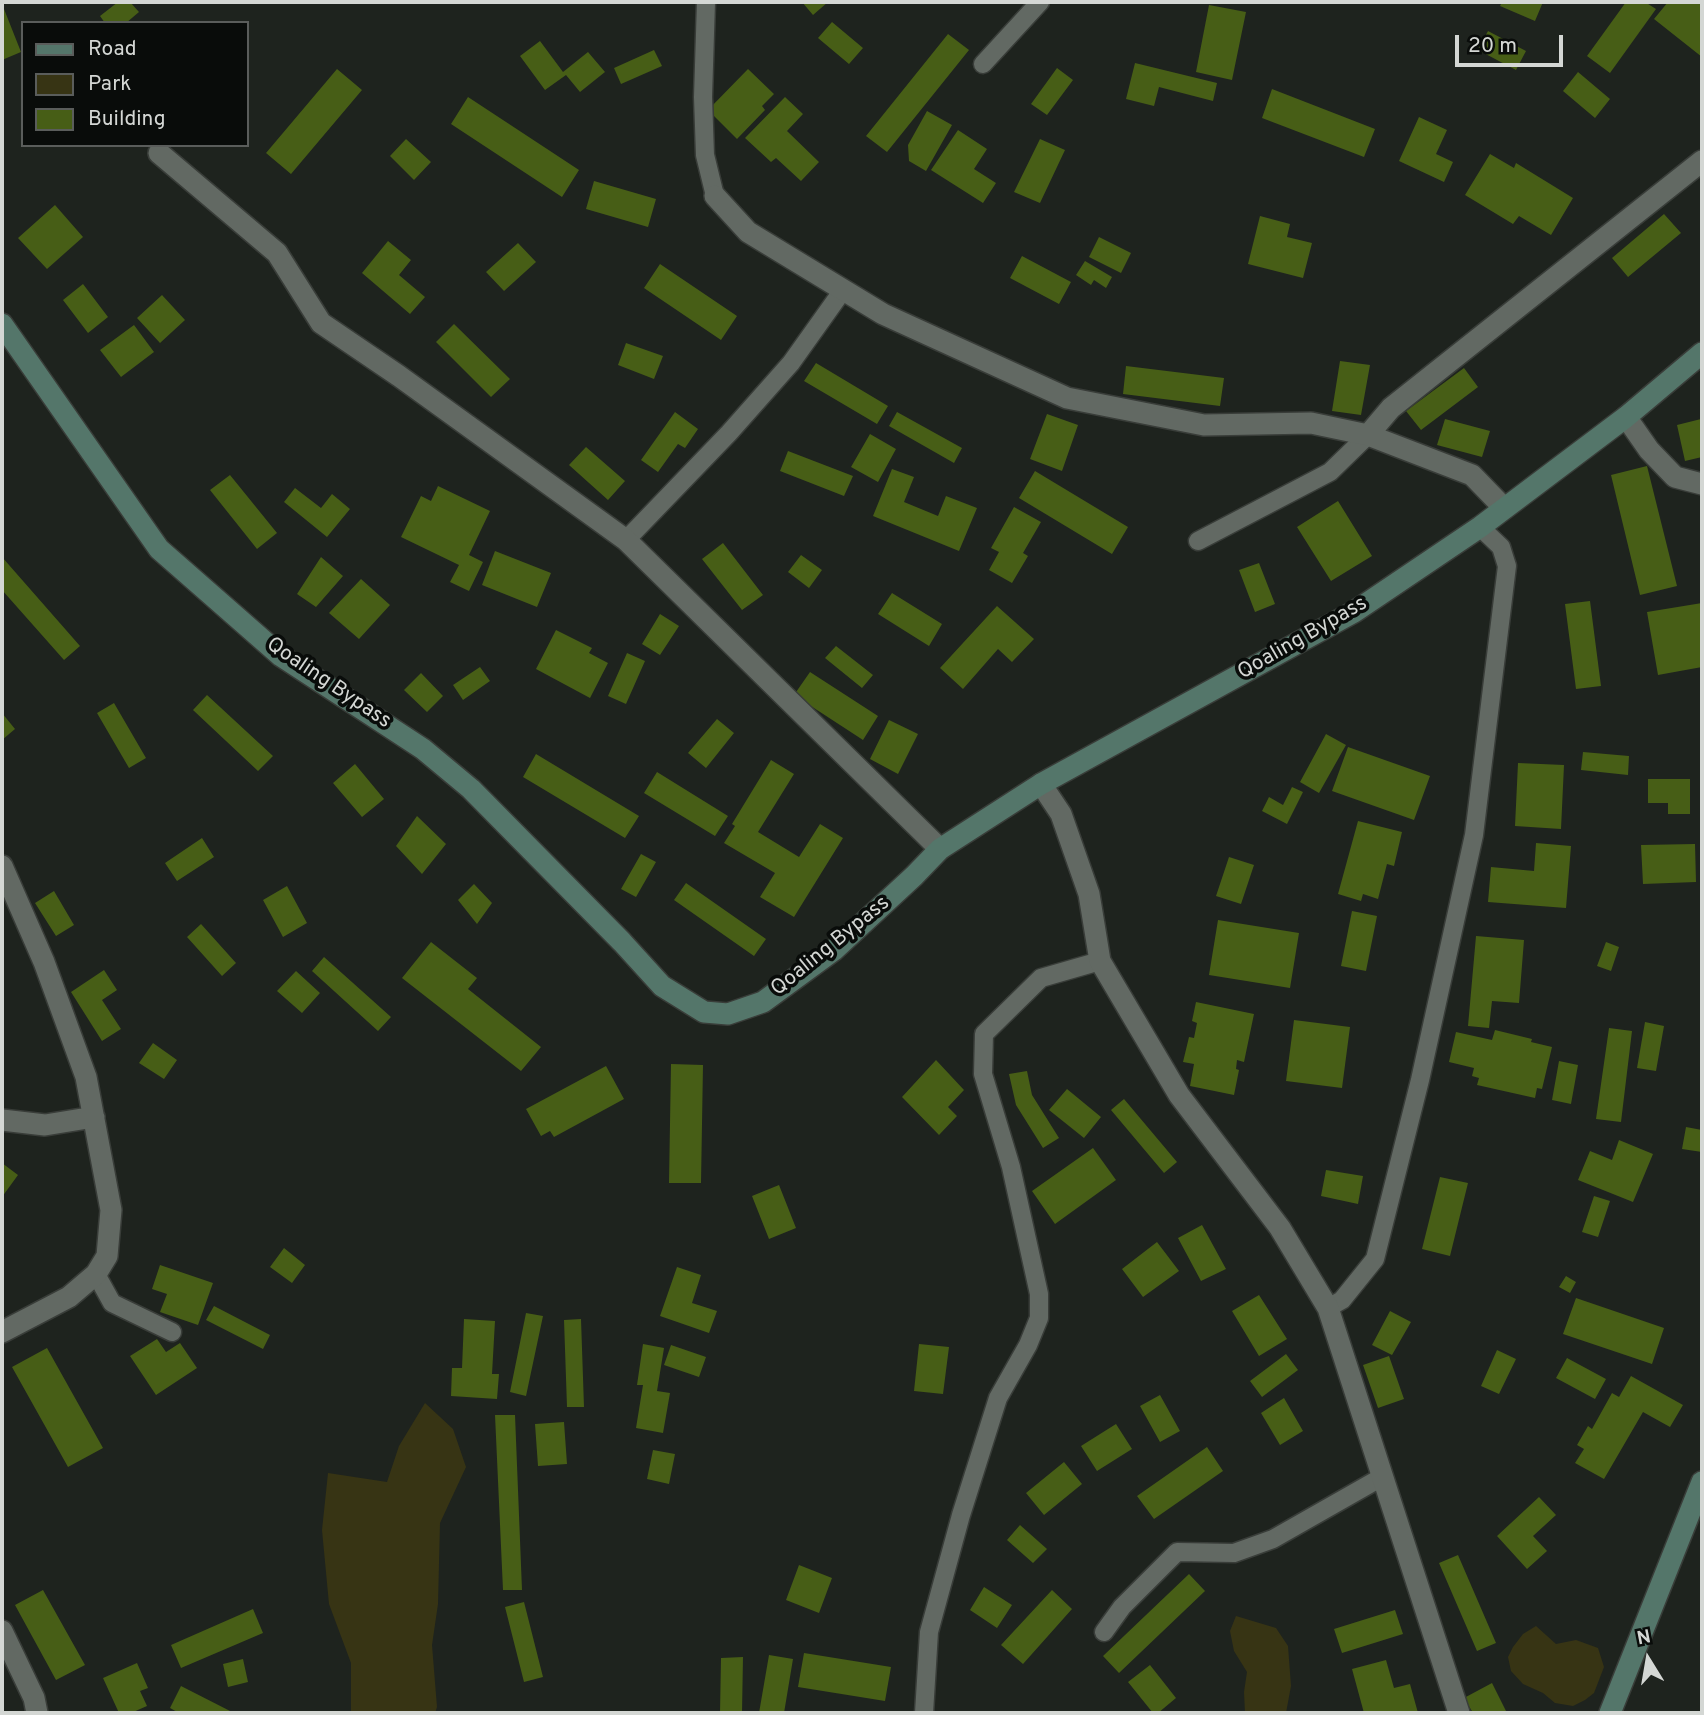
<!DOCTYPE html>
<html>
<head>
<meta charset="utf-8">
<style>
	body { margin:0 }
	#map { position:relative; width:1704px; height:1715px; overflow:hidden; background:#1e231e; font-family:Overpass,sans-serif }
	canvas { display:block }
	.frame { position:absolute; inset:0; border:4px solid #d4d7d4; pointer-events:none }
	.legend { position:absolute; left:21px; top:21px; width:228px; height:126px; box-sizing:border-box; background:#090c0a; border:2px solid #5a5d5b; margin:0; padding:9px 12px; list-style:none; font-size:21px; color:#d4d7d4 }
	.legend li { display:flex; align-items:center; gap:14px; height:35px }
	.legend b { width:35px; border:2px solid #5a5d5b }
	.north { position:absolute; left:1613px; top:1624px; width:70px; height:70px; -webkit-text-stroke:5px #090c0a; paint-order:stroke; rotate:349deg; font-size:19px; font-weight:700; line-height:28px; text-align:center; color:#d4d7d4 }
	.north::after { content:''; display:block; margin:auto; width:24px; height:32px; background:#d4d7d4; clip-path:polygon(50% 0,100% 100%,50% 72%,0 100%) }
	.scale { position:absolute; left:1455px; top:35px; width:108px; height:32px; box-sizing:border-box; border:4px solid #d4d7d4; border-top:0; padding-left:9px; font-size:21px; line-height:24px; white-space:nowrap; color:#d4d7d4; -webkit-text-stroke:5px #090c0a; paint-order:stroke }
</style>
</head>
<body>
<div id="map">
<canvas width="1704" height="1715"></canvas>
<div class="frame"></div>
<ul class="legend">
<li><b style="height:9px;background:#54766a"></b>Road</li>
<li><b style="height:19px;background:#373414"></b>Park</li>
<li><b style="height:19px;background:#475e16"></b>Building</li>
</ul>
<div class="north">N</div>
<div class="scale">20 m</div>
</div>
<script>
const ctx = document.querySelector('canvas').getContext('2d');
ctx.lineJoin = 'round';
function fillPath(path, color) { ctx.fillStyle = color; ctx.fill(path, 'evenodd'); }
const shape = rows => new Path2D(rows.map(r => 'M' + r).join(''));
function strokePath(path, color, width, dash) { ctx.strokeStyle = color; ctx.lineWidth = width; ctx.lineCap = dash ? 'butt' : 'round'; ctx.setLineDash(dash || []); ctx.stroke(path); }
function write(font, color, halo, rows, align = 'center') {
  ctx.font = font + ' Overpass,sans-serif'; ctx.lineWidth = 7; ctx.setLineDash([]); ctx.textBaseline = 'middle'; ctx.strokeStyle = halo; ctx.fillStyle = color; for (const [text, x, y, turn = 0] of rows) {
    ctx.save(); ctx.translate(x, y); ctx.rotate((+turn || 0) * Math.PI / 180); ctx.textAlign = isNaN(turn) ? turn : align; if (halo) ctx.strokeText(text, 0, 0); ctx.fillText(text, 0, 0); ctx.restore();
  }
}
fillPath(shape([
	[425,1403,453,1429,466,1467,440,1523,438,1604,432,1645,437,1707,435,1713,351,1713,351,1663,329,1604,322,1530,328,1473,387,1482,399,1446],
	[1236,1616,1276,1628,1288,1646,1291,1686,1286,1713,1245,1713,1244,1692,1247,1672,1234,1651,1230,1631],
	[1536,1626,1556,1644,1576,1640,1598,1648,1604,1667,1594,1693,1585,1700,1573,1706,1555,1703,1543,1693,1523,1684,1511,1671,1508,1657,1513,1647,1523,1634]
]), '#373414');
fillPath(shape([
	[118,2,130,2,139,12,126,23,105,23,100,16],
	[802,2,828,2,813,15],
	[1502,2,1543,2,1535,21,1500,6],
	[1626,2,1645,2,1656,9,1610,73,1587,56],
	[1668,2,1702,2,1702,57,1654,19],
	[1209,5,1246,12,1232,80,1196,72],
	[4,9,21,52,2,60,2,10],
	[832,22,863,48,849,64,818,38],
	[1488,31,1526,51,1516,70,1478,50],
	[948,34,969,50,887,152,866,136],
	[540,41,563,72,588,52,605,72,580,92,566,75,545,90,520,56],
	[654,50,662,66,621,84,614,68],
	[1135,63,1217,83,1213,101,1159,87,1154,106,1126,99],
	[1057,68,1073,80,1047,115,1031,104],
	[337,69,362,90,291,174,266,153],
	[748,69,774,94,762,106,765,110,737,139,708,110],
	[1578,72,1610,99,1595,118,1563,91],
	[1272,89,1375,129,1364,157,1262,118],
	[468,97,579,170,562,197,451,124],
	[785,97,803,114,787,131,819,162,801,181,776,158,771,162,745,138],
	[927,111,952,125,926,171,909,161,908,145],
	[1419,117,1447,130,1436,154,1453,162,1444,182,1399,161],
	[958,130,987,149,974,169,996,183,983,203,931,170],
	[406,139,431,162,414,180,390,156],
	[1040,139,1065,150,1040,203,1014,192],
	[1490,154,1514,168,1516,163,1573,198,1551,235,1519,216,1513,224,1465,195],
	[594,181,656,199,648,227,586,209],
	[55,205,83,237,47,269,18,238],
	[1664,214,1681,233,1628,277,1612,258],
	[1260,216,1290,224,1287,237,1312,243,1303,278,1248,264],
	[1099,237,1131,253,1121,273,1089,257],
	[388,241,411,260,399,275,425,297,410,314,362,273],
	[518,243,536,262,504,291,486,272],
	[1022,256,1071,282,1059,304,1010,278],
	[1085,261,1112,277,1106,288,1094,280,1091,285,1076,275],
	[660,264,737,316,721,340,644,288],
	[83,284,108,317,88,333,63,300],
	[162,295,185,320,160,343,137,318],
	[454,324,510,379,491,397,436,342],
	[134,325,154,352,121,377,100,350],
	[626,343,663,356,654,379,618,365],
	[1340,361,1370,365,1361,415,1332,411],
	[816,363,888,406,877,424,804,381],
	[1126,366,1224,378,1220,406,1123,394],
	[1464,368,1478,387,1421,430,1406,411],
	[675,412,698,429,685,448,678,444,658,472,641,460],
	[897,412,962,448,954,463,889,426],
	[1047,414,1078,425,1062,471,1030,459],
	[1445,419,1490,431,1482,457,1437,445],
	[1701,419,1702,457,1685,461,1677,425],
	[870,434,896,449,878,482,851,467],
	[586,447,625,481,608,500,569,465],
	[788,451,853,476,844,496,780,471],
	[1647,466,1677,586,1640,595,1611,475],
	[892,469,914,477,904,502,938,516,946,496,977,508,959,551,873,516],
	[1035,471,1128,527,1112,554,1019,498],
	[230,475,277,533,257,549,210,490],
	[438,486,490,511,469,555,483,562,469,591,450,582,459,565,401,537,421,496,431,501],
	[295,488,321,508,332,494,350,509,327,537,284,502],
	[1338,501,1372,556,1331,581,1297,527],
	[1014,507,1041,522,1023,553,1028,556,1012,583,989,570,999,552,991,548],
	[723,543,763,595,742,610,702,559],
	[495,551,551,573,537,607,482,585],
	[801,555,822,570,809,588,788,572],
	[2,557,80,646,64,660,2,590],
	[321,557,343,576,316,607,297,594],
	[1259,563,1275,604,1255,612,1239,570],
	[361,579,390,605,359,639,329,613],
	[892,593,942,624,929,646,878,614],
	[1590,601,1601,686,1576,689,1565,604],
	[1702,603,1702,667,1658,675,1647,612],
	[997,606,1034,639,1012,662,998,649,963,689,940,668],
	[660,614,679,626,660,655,642,644],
	[556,630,592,648,589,653,608,663,590,698,536,669],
	[836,646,873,675,862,688,825,658],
	[627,653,645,661,626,704,608,696],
	[480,667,490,681,463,700,453,685],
	[810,672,878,716,863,740,794,695],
	[421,673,443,696,427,712,404,690],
	[207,695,273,756,258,771,193,710],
	[114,703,146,758,129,768,97,713],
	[2,713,15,729,2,740],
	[717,719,734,733,706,768,688,753],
	[889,720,918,734,898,774,870,759],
	[1326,734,1346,745,1319,793,1300,782],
	[1348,747,1430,776,1414,820,1332,791],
	[1583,752,1629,756,1628,775,1581,770],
	[536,754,639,816,625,838,523,777],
	[771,760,794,774,758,832,799,857,820,824,843,838,794,917,760,897,775,873,724,843,735,826,732,824],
	[1518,763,1564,765,1561,829,1515,826],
	[355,764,384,799,362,817,333,783],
	[657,772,728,816,715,836,644,793],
	[1648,779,1690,779,1690,814,1668,814,1668,803,1648,803],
	[1292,787,1303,792,1287,824,1262,811,1269,797,1283,805],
	[417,816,446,844,422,874,396,846],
	[1358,821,1402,832,1394,866,1387,864,1378,899,1363,894,1361,901,1338,894],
	[202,838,214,857,177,881,165,863],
	[1536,843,1571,846,1566,908,1488,902,1491,867,1534,871],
	[1695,844,1696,882,1643,884,1641,845],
	[641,854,656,862,636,897,621,889],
	[1229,857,1254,865,1241,904,1216,896],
	[686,883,766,939,754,956,674,900],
	[474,884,492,903,477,924,458,900],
	[287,886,307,923,283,937,263,900],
	[54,891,74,925,56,936,35,903],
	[1352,911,1377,916,1366,971,1341,966],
	[1218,920,1299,933,1290,988,1209,975],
	[201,924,236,963,222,976,187,937],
	[1476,936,1524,940,1519,1003,1492,1001,1489,1028,1468,1026],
	[431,942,477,978,468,989,541,1047,521,1071,402,978],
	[1606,942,1619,947,1611,971,1597,966],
	[324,957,391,1017,378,1031,312,971],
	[104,970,117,990,102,1000,121,1029,102,1041,71,992],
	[296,971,320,993,302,1013,277,991],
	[1196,1002,1254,1014,1244,1062,1237,1060,1236,1069,1239,1070,1234,1095,1190,1086,1194,1064,1183,1062,1189,1037,1194,1038,1197,1023,1192,1021],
	[1294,1020,1350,1027,1342,1088,1286,1081],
	[1645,1022,1664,1026,1656,1071,1637,1068],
	[1609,1028,1632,1031,1621,1122,1596,1119],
	[1495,1030,1532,1039,1531,1042,1552,1047,1542,1089,1537,1088,1535,1098,1477,1085,1479,1078,1472,1076,1474,1068,1449,1062,1456,1032,1492,1040],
	[153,1043,177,1060,164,1079,139,1063],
	[936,1060,964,1090,948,1107,957,1116,939,1135,902,1097],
	[1559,1061,1578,1065,1571,1104,1552,1100],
	[671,1064,703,1065,701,1183,669,1183],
	[606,1066,624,1099,554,1137,550,1131,541,1136,526,1109],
	[1027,1071,1032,1095,1059,1138,1043,1148,1016,1105,1009,1074],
	[1067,1089,1101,1117,1084,1138,1049,1110],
	[1124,1099,1177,1162,1164,1173,1111,1110],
	[1686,1127,1702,1130,1702,1152,1682,1149],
	[1619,1140,1653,1154,1633,1202,1578,1180,1590,1151,1612,1160],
	[1093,1148,1116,1180,1055,1224,1032,1191],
	[2,1163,18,1175,2,1197],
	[1326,1170,1363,1176,1358,1204,1321,1196],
	[1440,1177,1468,1183,1450,1256,1422,1249],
	[779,1185,796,1228,769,1239,752,1196],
	[1594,1196,1610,1201,1598,1237,1582,1232],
	[1202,1225,1226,1269,1201,1281,1178,1238],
	[1157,1242,1179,1271,1143,1297,1122,1269],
	[284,1248,305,1265,292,1283,270,1267],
	[160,1265,213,1283,198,1325,160,1312,167,1294,152,1289],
	[677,1267,701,1275,692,1303,717,1311,709,1333,660,1316],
	[1566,1276,1576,1282,1570,1293,1559,1287],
	[1259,1295,1287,1339,1259,1356,1232,1311],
	[1576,1298,1664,1328,1652,1364,1563,1334],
	[214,1306,270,1335,263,1349,206,1320],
	[1390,1311,1411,1322,1392,1355,1372,1345],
	[526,1313,543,1316,526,1396,510,1392],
	[464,1319,495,1321,492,1374,499,1374,497,1399,451,1396,452,1368,462,1368],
	[581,1319,584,1407,567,1407,564,1320],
	[157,1339,166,1352,180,1343,197,1368,156,1395,130,1356],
	[643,1344,664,1348,657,1391,670,1393,663,1433,636,1428,643,1385,637,1385],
	[919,1344,949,1347,943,1394,914,1391],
	[671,1345,706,1357,699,1377,664,1365],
	[47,1348,103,1448,68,1467,12,1367],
	[1497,1350,1516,1359,1499,1394,1481,1386],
	[1286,1354,1298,1370,1262,1397,1250,1381],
	[1389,1356,1404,1399,1378,1408,1363,1365],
	[1567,1358,1606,1379,1595,1399,1556,1378],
	[1631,1376,1683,1405,1670,1427,1643,1412,1604,1479,1575,1463,1584,1449,1577,1445,1588,1426,1592,1429,1612,1393,1619,1397],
	[1160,1395,1180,1431,1160,1442,1140,1406],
	[1284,1398,1303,1431,1280,1445,1261,1413],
	[495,1415,515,1415,522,1590,503,1590],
	[564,1422,567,1464,538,1466,535,1424],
	[1116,1424,1132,1449,1097,1471,1081,1446],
	[1207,1447,1223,1471,1154,1519,1137,1496],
	[653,1450,675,1454,669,1484,647,1479],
	[1064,1462,1082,1484,1044,1515,1026,1493],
	[1539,1497,1556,1515,1533,1536,1547,1551,1527,1569,1497,1536],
	[1020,1525,1047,1549,1033,1563,1007,1540],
	[1458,1555,1496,1643,1477,1651,1439,1563],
	[799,1565,832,1578,819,1613,786,1600],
	[1189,1574,1205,1591,1119,1673,1103,1656],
	[984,1587,1012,1605,997,1628,970,1610],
	[43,1590,85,1665,56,1680,15,1605],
	[1052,1590,1072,1609,1023,1664,1001,1645],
	[524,1602,543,1677,524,1682,505,1607],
	[253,1609,263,1633,181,1668,171,1645],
	[1395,1610,1403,1634,1342,1653,1334,1629],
	[804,1653,891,1667,885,1701,798,1687],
	[769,1655,793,1659,784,1713,759,1713],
	[743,1657,742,1713,720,1713,721,1658],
	[243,1659,248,1682,228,1687,223,1664],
	[1386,1660,1394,1688,1410,1684,1418,1713,1364,1713,1352,1669],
	[137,1663,148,1688,140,1691,147,1706,131,1713,119,1713,103,1678],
	[1150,1665,1176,1698,1158,1713,1153,1713,1128,1682],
	[1492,1683,1507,1713,1473,1713,1464,1698],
	[181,1686,234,1713,179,1713,170,1708]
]), '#475e16');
const service = shape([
	[706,2,703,97,705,155,715,196],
	[983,64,1040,2],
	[626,540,729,433,791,363,843,290],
	[1198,541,1330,472,1368,435],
	[96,1274,112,1303,172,1332],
	[1328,1308,1342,1300,1375,1259,1420,1080,1474,835,1507,566,1501,547,1480,527],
	[1104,1632,1122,1607,1177,1552,1234,1553,1273,1539,1382,1477],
	[924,1713,929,1632,961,1515,998,1398,1028,1345,1039,1318,1039,1294,1011,1167,983,1074,984,1034,1041,978,1100,961]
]);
const minor = shape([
	[159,153,277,253,321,323,399,376,626,540,940,849],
	[715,196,748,232,883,314,1067,398,1204,425,1311,423,1368,435,1472,475,1504,508],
	[1626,417,1649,450,1675,477,1702,484],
	[1368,435,1391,408,1702,161],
	[1041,784,1061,814,1089,894,1100,961,1179,1095,1280,1228,1328,1308,1459,1713],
	[2,866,44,962,86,1077,111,1210,107,1256,96,1274,69,1297,2,1332],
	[2,1120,45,1125,94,1117],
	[2,1631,34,1698,37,1713]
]);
const secondary = shape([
	[2,324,159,549,281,656,423,749,471,789,622,942,662,986,704,1012,728,1014,763,1002,834,950,914,876,940,849,1041,784,1354,612,1480,527,1626,417,1702,353],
	[1610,1713,1702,1482]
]);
strokePath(service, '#393d39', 21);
strokePath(minor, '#393d39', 24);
strokePath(secondary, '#393d39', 24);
strokePath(service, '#626963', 18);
strokePath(minor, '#626963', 21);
strokePath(secondary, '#54766a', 21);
write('21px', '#d4d7d4', '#090c0a', [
	["Qoaling Bypass",1303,639,-30],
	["Qoaling Bypass",328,684,34],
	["Qoaling Bypass",831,947,-39]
]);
</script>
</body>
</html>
